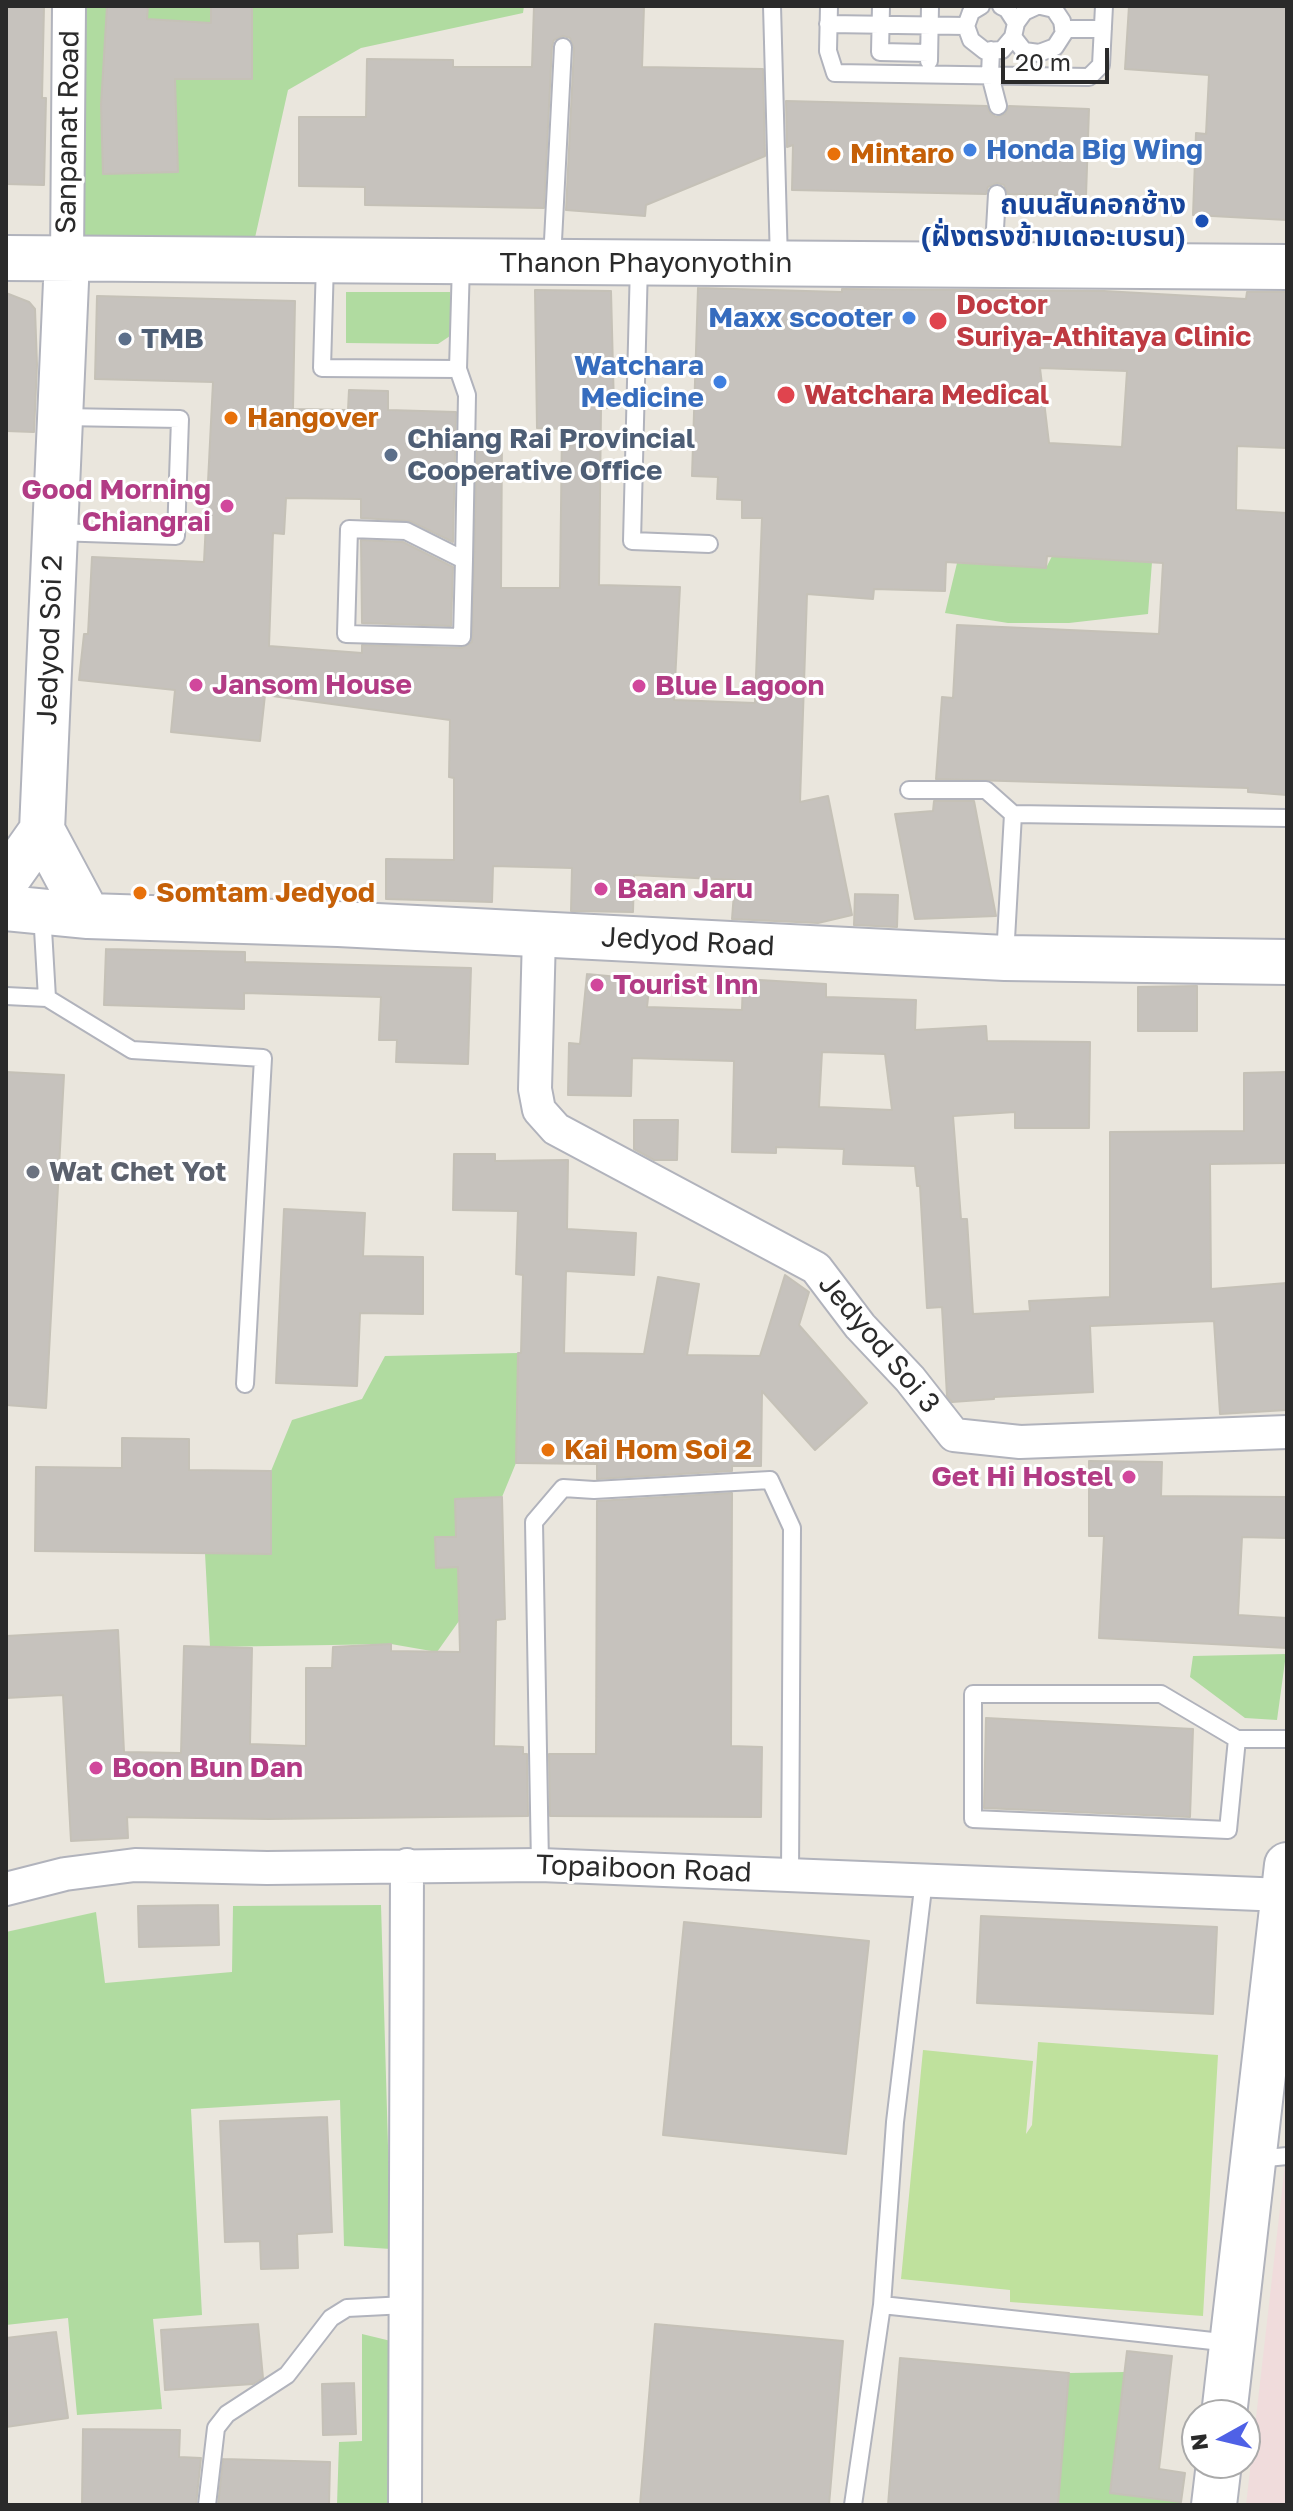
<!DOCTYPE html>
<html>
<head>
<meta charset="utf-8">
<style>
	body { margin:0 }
	#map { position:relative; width:1293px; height:2511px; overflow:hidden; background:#eae6dd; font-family:"Golos Text",sans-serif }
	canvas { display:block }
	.frame { position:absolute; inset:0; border:8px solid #2a2a2a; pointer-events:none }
	.north { position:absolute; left:1181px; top:2399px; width:80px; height:80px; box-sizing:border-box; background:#fff; border:2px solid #aaa; border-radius:50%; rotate:262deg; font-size:22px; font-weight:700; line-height:32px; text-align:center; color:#2a2a2a }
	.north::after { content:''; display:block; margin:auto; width:28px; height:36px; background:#4f61e6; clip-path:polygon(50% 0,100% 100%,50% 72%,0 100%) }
	.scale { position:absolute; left:1001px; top:48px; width:108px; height:36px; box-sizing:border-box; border:4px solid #2a2a2a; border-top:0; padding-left:10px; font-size:24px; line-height:28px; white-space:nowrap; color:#2a2a2a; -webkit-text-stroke:6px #fff; paint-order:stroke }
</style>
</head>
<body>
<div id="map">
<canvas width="1293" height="2511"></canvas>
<div class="frame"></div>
<div class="north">N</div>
<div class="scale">20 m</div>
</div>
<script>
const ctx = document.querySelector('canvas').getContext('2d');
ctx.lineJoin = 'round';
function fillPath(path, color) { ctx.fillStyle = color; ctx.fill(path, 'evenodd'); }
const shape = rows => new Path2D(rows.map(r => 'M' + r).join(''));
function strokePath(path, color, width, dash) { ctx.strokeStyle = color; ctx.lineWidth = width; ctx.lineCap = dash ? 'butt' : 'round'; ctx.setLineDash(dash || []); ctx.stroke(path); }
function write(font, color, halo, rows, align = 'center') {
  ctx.font = font + ' "Golos Text","Noto Sans Thai",sans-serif'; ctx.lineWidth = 6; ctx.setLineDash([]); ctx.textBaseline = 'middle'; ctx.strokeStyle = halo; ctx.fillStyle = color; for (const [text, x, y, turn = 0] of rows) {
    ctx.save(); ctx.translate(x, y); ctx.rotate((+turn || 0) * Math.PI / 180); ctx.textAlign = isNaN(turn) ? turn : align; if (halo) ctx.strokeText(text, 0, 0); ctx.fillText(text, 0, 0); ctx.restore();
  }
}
fillPath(shape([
	[1287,2147,1287,2505,1246,2505]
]), '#f0dcdc');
fillPath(shape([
	[62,6,524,6,523,13,361,48,288,90,250,260,67,259],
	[346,292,450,292,450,336,438,344,346,343],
	[1052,556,1152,562,1148,614,1069,623,1008,623,945,613,957,563,1046,568],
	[518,1353,516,1463,502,1497,456,1499,456,1537,435,1537,436,1568,458,1567,459,1621,437,1652,391,1644,210,1647,205,1553,270,1554,271,1471,292,1420,362,1399,385,1356],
	[1286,1654,1277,1720,1245,1718,1190,1677,1193,1656],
	[381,1905,391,2249,344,2246,340,2100,191,2109,202,2315,153,2319,162,2409,77,2415,68,2318,6,2325,6,1932,96,1912,105,1983,232,1972,233,1906],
	[362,2334,395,2342,394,2505,337,2505,339,2442,362,2441],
	[1125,2372,1110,2493,1181,2502,1181,2505,1058,2505,1069,2373]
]), '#b0dba0');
fillPath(shape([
	[1038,2042,1218,2055,1203,2316,1010,2302,1010,2290,901,2279,923,2050,1033,2061,1026,2134,1032,2125]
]), '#bfe19d');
const building = shape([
	[6,6,44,6,42,98,46,98,44,185,6,184,6,6],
	[107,6,148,6,147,19,211,23,211,6,252,6,252,79,175,79,178,172,103,174,101,105,107,6],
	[534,6,644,6,642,67,763,69,765,156,646,205,645,216,566,210,574,48,570,38,563,36,554,40,552,46,544,208,365,205,365,187,299,186,299,117,366,117,367,59,453,60,453,67,532,67,534,6],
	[1129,6,1287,6,1287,220,1193,215,1196,133,1206,134,1209,75,1125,69,1129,6],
	[786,101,987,106,990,113,996,117,1005,114,1009,106,1089,109,1086,196,1008,194,1004,185,997,183,988,187,986,194,792,190,793,145,787,147,786,101],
	[698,288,842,292,842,289,1104,291,1246,299,1247,292,1287,292,1287,448,1237,446,1236,510,1287,513,1287,795,1248,792,1248,788,936,779,942,697,953,698,957,625,1159,634,1163,563,1047,556,1046,568,946,562,945,591,874,589,873,599,807,594,800,802,828,796,852,915,818,923,732,919,735,880,634,875,633,912,571,911,572,868,493,866,492,902,386,899,386,859,454,860,454,778,449,777,450,720,265,695,260,741,171,732,175,690,79,680,84,634,88,634,92,557,204,562,213,382,95,379,97,296,295,301,293,409,348,410,349,390,388,391,388,410,456,412,453,542,410,521,361,518,361,499,286,498,284,534,273,533,269,646,362,653,362,645,462,648,472,642,477,437,502,438,501,588,560,588,562,429,537,428,535,290,611,291,614,408,601,408,599,585,680,587,674,700,755,703,762,518,742,518,742,500,717,499,718,477,692,476,698,288],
	[1040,368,1127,371,1122,447,1049,443,1040,368],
	[6,293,29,302,35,309,37,365,34,432,6,431,6,293],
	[361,540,403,542,453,567,451,626,362,623,361,540],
	[934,801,974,801,996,916,915,919,895,814,933,811,934,801],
	[855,894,898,895,897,927,854,925,855,894],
	[106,949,245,952,245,962,471,968,468,1064,396,1062,397,1040,379,1040,381,997,244,993,244,1009,104,1005,106,949],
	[587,974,650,980,647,1007,742,1010,743,979,826,984,826,997,916,1000,915,1030,986,1026,987,1041,1090,1042,1089,1128,1015,1128,1015,1112,953,1116,961,1219,967,1219,973,1314,1030,1311,1029,1301,1110,1297,1110,1132,1244,1131,1244,1073,1287,1072,1287,1163,1210,1164,1211,1289,1287,1283,1287,1410,1220,1414,1214,1321,1090,1326,1093,1392,994,1397,994,1399,952,1402,947,1396,942,1307,927,1308,920,1186,917,1186,915,1166,843,1164,844,1149,776,1147,776,1153,732,1152,734,1061,632,1058,631,1096,568,1095,569,1043,580,1044,587,974],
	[822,1052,885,1054,892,1110,819,1107,822,1052],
	[1197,986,1197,1031,1138,1031,1138,987,1197,986],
	[6,1072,64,1075,46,1408,6,1405,6,1072],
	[634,1120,678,1120,677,1160,654,1160,634,1149,634,1120],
	[454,1154,495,1154,495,1161,568,1160,567,1229,636,1233,634,1275,566,1271,564,1353,644,1354,658,1277,699,1284,687,1355,760,1356,785,1275,809,1292,799,1325,867,1403,815,1450,762,1391,761,1466,732,1466,732,1471,597,1479,597,1464,516,1463,518,1353,521,1353,523,1275,516,1274,518,1211,453,1210,454,1154],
	[284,1209,365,1213,363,1256,423,1257,423,1314,360,1313,357,1386,276,1383,284,1209],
	[122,1438,189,1439,189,1470,271,1471,271,1554,35,1551,36,1467,122,1468,122,1438],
	[1089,1461,1162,1462,1161,1496,1287,1497,1287,1538,1242,1537,1238,1615,1287,1618,1287,1648,1099,1638,1104,1536,1089,1536,1089,1461],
	[732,1493,731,1746,762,1747,761,1817,550,1816,549,1754,596,1754,597,1501,732,1493],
	[502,1497,505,1619,496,1620,494,1746,523,1747,523,1754,527,1754,528,1816,268,1819,127,1817,128,1838,71,1841,63,1695,6,1698,6,1636,118,1630,124,1752,181,1753,184,1646,252,1648,250,1744,306,1746,306,1668,332,1668,333,1647,391,1644,391,1651,460,1652,458,1567,436,1568,435,1537,456,1537,455,1499,502,1497],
	[986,1718,1193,1729,1190,1817,984,1808,986,1718],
	[218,1905,219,1945,139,1947,138,1906,218,1905],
	[981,1916,1217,1927,1213,2014,977,2003,981,1916],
	[684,1922,869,1941,846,2154,663,2135,684,1922],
	[327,2117,332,2232,297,2234,298,2268,261,2269,260,2241,225,2242,220,2121,327,2117],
	[258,2324,263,2378,253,2384,165,2390,161,2330,258,2324],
	[655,2324,843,2341,829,2505,640,2505,655,2324],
	[56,2332,68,2418,6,2427,6,2338,56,2332],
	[1127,2351,1172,2356,1159,2469,1185,2473,1181,2502,1110,2493,1127,2351],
	[900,2358,1069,2373,1058,2505,888,2505,900,2358],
	[354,2383,356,2434,323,2435,322,2384,354,2383],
	[83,2429,180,2430,179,2457,201,2458,196,2505,82,2505,83,2429],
	[223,2459,330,2462,329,2505,218,2505,223,2459]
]);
fillPath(building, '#c6c2bd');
strokePath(building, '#c5c1b7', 2);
const lane = shape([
	[772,6,779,262],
	[829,6,828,51,835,73,1089,77,1101,65,1104,6],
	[881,6,880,52,929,53],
	[981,6,971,12,966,26,971,40,985,51,1002,50,1013,37,1016,23,1024,12,1037,6],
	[1001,6,1007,9,1016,23],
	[828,24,966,26],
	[1063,29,1103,29],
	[1013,37,1024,51,1039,53,1055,47,1064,33,1062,21,1054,9,1041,6],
	[991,50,990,75,998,106],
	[929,61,930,6],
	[552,260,563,47],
	[325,262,322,368,458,369,461,263],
	[639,263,632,541,709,544],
	[993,264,997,194],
	[458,369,467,395,464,560,462,637,346,634,349,529,406,531,464,560],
	[55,532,176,536,180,419,62,417],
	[909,790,986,790,1013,814,1287,818],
	[42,912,47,998],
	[1005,957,1013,814],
	[6,996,47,998,132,1050,263,1058,245,1384],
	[1237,1739,1228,1830,973,1819,973,1694,1161,1694,1237,1739,1287,1739],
	[540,1865,534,1522,563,1488,594,1490,770,1480,792,1528,790,1875],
	[1257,2159,1287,2156],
	[882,2305,895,2122,924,1880],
	[207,2505,216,2428,227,2414,287,2375,331,2318,347,2308,406,2305],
	[853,2505,882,2305,1231,2343]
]);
const street = shape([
	[67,259,69,6],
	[539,935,535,1089,539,1110,556,1129,816,1268,860,1326,910,1379,954,1435,1020,1442,1287,1432],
	[6,1889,65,1874,135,1865,267,1868,540,1865,1284,1895],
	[405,2505,407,1865]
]);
const secondary = shape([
	[6,258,1287,267],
	[42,830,67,259],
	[42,830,88,916],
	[6,881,42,830],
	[6,908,88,916,338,924,1005,958,1287,962],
	[1224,2415,1287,1865],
	[1214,2505,1219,2463]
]);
strokePath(lane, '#b1b3bc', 20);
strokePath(street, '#b1b3bc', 36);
strokePath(secondary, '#b1b3bc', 48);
strokePath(lane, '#fff', 16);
strokePath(street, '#fff', 32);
strokePath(secondary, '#fff', 44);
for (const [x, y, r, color] of [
	[970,150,8,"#3f7fe0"],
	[834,154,8,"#e8710a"],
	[1202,221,8,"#1a4fb4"],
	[909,318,8,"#3f7fe0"],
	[938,321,10,"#e0444e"],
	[125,339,8,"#5c6f8a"],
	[720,382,8,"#3f7fe0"],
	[786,395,10,"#e0444e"],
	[231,418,8,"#e8710a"],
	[391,455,8,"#5c6f8a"],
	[227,506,8,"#d1479c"],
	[196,685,8,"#d1479c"],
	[639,686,8,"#d1479c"],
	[601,889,8,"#d1479c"],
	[140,893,8,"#e8710a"],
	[597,985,8,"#d1479c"],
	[33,1172,8,"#6b7280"],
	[548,1450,8,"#e8710a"],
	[1129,1477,8,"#d1479c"],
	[96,1768,8,"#d1479c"]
]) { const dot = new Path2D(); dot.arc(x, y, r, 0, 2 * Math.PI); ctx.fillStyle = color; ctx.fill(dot); strokePath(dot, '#fff', 3); }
write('28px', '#2a2a2a', '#fff', [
	["Sanpanat Road",68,132,-89],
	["Thanon Phayonyothin",646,263],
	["Jedyod Soi 2",50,640,-88],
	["Jedyod Road",688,942,3],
	["Jedyod Soi 3",879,1344,50],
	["Topaiboon Road",644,1869,2]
]);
write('bold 28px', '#366cbe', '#fff', [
	["Honda Big Wing",986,150,"left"],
	["Maxx scooter",893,318],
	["Watchara",704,366],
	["Medicine",704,398]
], 'right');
write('bold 28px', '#c56008', '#fff', [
	["Mintaro",850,154],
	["Hangover",247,418],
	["Somtam Jedyod",156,893],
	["Kai Hom Soi 2",564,1450]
], 'left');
write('bold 28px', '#164399', '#fff', [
	["ถนนสันคอกช้าง",1186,205],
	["(ฝั่งตรงข้ามเดอะเบรน)",1186,237]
], 'right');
write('bold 28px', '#be3a42', '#fff', [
	["Doctor",956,305],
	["Suriya-Athitaya Clinic",956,337],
	["Watchara Medical",804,395]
], 'left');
write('bold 28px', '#4e5e75', '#fff', [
	["TMB",141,339],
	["Chiang Rai Provincial",407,439],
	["Cooperative Office",407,471]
], 'left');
write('bold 28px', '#b23c85', '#fff', [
	["Good Morning",211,490,"right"],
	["Chiangrai",211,522,"right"],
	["Jansom House",212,685],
	["Blue Lagoon",655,686],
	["Baan Jaru",617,889],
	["Tourist Inn",613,985],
	["Get Hi Hostel",1113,1477,"right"],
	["Boon Bun Dan",112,1768]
], 'left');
write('bold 28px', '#5b616d', '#fff', [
	["Wat Chet Yot",49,1172]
], 'left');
</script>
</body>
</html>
